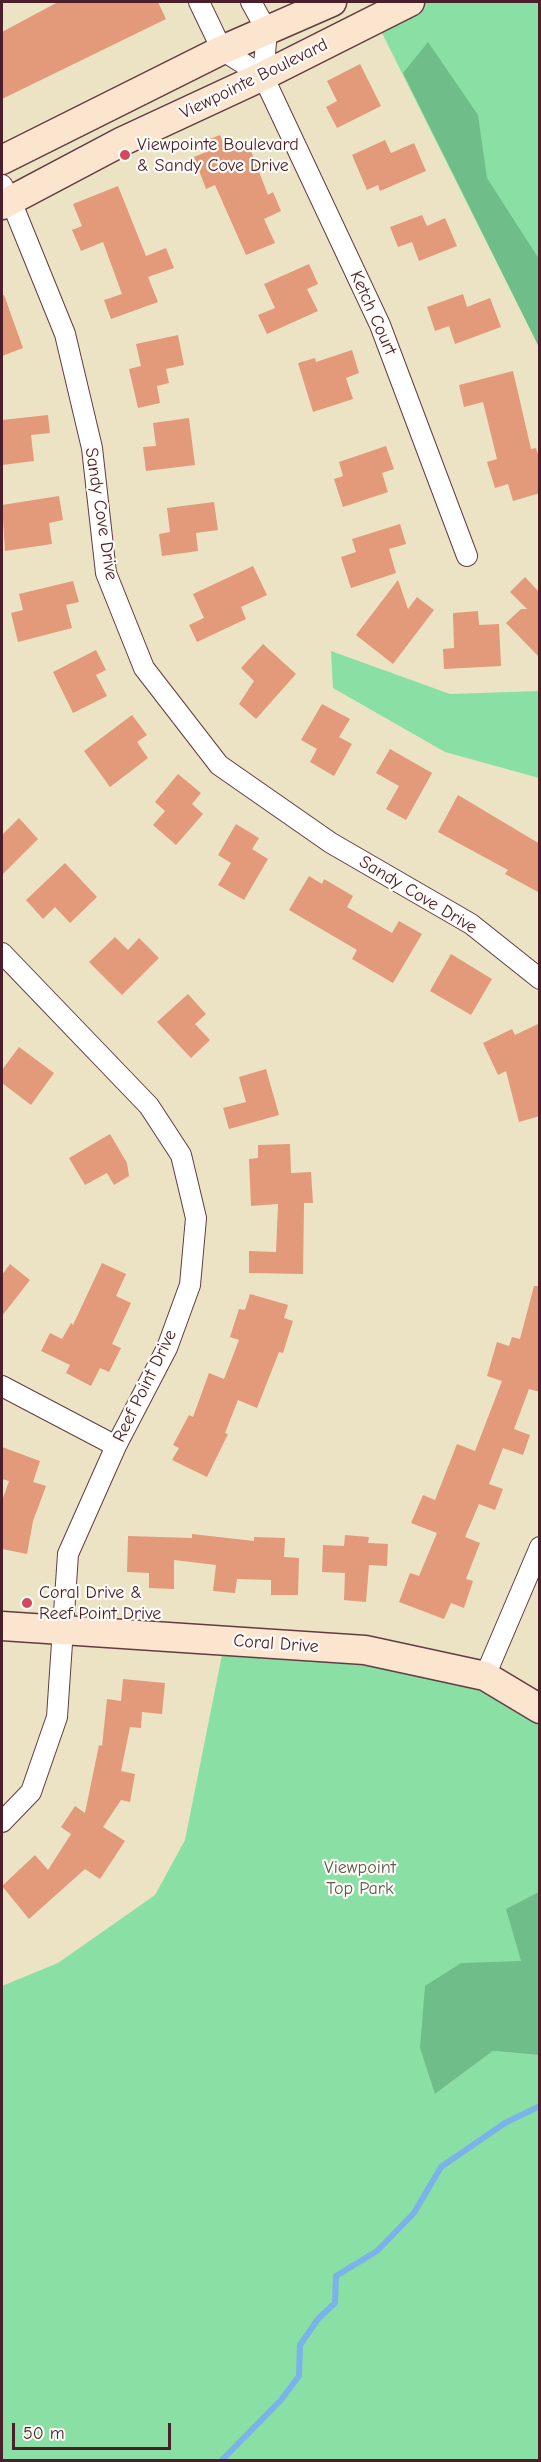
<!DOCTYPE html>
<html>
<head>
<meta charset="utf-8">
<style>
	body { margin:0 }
	#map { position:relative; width:541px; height:2462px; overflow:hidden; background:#ece3c4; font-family:"Comic Neue",sans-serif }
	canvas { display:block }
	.frame { position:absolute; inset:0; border:3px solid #4a1f2b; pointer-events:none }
	.scale { position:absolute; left:12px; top:2423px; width:159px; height:27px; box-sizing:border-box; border:3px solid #4a1f2b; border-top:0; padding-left:8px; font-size:18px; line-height:21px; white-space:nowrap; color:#4a1f2b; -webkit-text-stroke:4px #fdfcf7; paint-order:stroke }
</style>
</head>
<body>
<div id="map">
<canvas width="541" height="2462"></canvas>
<div class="frame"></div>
<div class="scale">50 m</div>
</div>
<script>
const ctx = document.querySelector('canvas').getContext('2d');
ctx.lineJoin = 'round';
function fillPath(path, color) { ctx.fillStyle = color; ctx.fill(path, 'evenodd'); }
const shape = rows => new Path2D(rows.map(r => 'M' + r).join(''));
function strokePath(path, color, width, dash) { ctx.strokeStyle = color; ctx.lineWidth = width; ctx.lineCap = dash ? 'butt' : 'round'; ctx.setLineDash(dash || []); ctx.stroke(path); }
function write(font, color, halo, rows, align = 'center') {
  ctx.font = font + ' "Comic Neue",sans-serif'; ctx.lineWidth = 4.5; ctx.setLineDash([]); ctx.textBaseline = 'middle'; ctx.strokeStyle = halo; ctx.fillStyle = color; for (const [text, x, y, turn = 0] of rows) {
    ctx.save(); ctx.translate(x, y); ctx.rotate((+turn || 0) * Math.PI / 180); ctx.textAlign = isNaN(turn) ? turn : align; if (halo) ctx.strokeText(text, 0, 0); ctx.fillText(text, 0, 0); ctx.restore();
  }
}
fillPath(shape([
	[410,2,539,2,539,347,375,19],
	[331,651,450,694,539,691,539,778,445,752,333,688],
	[225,1640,365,1650,539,1709,539,1928,490,2017,435,2094,493,2051,539,2055,539,2460,2,2460,2,1986,58,1963,155,1895,185,1840]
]), '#8ae0a4');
fillPath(shape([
	[428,42,478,115,487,178,539,259,539,347,403,73],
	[539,1892,539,2055,493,2051,435,2094,420,2048,425,1986,461,1963,521,1961,506,1909]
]), '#6fbe8a');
strokePath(shape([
	[222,2460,281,2400,299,2376,300,2345,318,2319,335,2303,336,2276,377,2251,414,2213,441,2167,505,2123,540,2106]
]), '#79b3ea', 6);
fillPath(shape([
	[58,2,158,2,166,19,2,99,2,32],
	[360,64,381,106,337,128,326,107,337,101,327,81],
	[220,135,227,152,248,143,268,195,273,192,281,211,264,219,275,243,246,255,215,185,206,189,194,157,206,152,202,142],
	[385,140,391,153,414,143,426,171,380,191,378,185,367,190,352,155],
	[118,186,146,256,166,248,174,268,148,277,158,302,111,319,104,300,122,294,103,242,81,251,72,230,82,226,73,204],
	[422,215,427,226,445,218,457,246,419,261,412,242,398,247,390,227],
	[309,264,318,284,307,289,318,311,267,334,258,315,275,308,264,284],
	[463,294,467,307,490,298,501,327,455,344,449,326,435,331,427,307],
	[2,295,4,295,23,348,2,356],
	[178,335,184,365,166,369,169,383,157,386,160,403,138,408,129,369,141,366,136,344],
	[352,350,359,373,346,378,353,399,313,412,298,363,315,358,316,362],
	[513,371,531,449,536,448,540,461,540,493,513,501,508,484,495,488,487,462,497,459,483,402,464,407,459,385],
	[48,415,50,433,31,435,34,461,2,465,2,420],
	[189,418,195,465,146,471,143,447,156,446,153,423],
	[386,446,394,469,382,473,388,492,343,507,334,479,343,476,339,462],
	[59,496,63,520,49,523,52,544,5,551,2,505],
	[214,502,218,530,196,533,198,551,162,556,159,534,170,532,167,508],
	[400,524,406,544,389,549,396,573,351,588,341,557,356,552,352,539],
	[253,566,267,595,241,607,246,619,197,642,189,625,204,618,193,594],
	[525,577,540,593,540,658,506,623,521,609,527,609,510,592],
	[398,580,408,609,417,597,434,610,393,664,356,635],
	[73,581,79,602,66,605,72,628,18,642,11,613,23,610,19,594],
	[478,611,479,625,499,624,501,666,444,669,443,649,454,648,453,613],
	[263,644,296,674,256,719,239,704,254,681,241,668],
	[96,650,106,670,96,675,107,696,73,713,53,672],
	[322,704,350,719,339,737,352,744,334,776,310,762,317,749,301,740],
	[132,715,147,735,137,742,148,758,110,787,84,751],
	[390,749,432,773,406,820,386,809,399,786,376,773],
	[178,774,201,793,192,804,203,814,176,845,153,825,165,811,155,802],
	[458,795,540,844,540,893,505,874,508,870,438,832],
	[19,818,38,839,2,875,2,835],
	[236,824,259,838,252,849,268,859,244,900,218,885,231,863,218,855],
	[65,863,97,897,70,923,55,907,43,919,26,900],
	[309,876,322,884,324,879,353,896,347,907,392,933,399,921,422,934,393,983,352,959,357,950,289,910],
	[115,937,128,950,139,938,159,958,122,995,89,962],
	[451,954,492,979,471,1015,430,991],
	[188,994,206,1014,195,1024,210,1040,191,1058,157,1022],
	[540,1023,540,1116,519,1122,506,1071,498,1075,483,1043,512,1029,515,1035],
	[19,1047,54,1073,31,1105,2,1083,2,1070],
	[266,1069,279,1115,229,1129,223,1108,246,1102,239,1077],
	[110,1134,127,1163,129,1176,114,1185,107,1173,85,1185,69,1158],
	[290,1144,291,1173,311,1172,313,1203,304,1203,303,1274,249,1273,249,1251,276,1252,278,1204,251,1206,249,1159,258,1158,258,1145],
	[102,1263,126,1274,116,1296,131,1303,112,1344,121,1348,109,1372,100,1368,91,1386,66,1373,70,1365,41,1351,50,1333,62,1339,71,1323,73,1325],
	[10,1264,30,1280,2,1316,2,1275],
	[534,1286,540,1286,540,1392,529,1389,514,1429,530,1435,523,1455,503,1448,489,1484,503,1489,495,1510,479,1504,465,1537,480,1543,466,1579,473,1581,464,1608,451,1603,444,1619,399,1602,410,1573,419,1576,437,1533,411,1523,423,1495,435,1500,457,1444,475,1451,502,1381,487,1376,497,1342,509,1346,512,1337,520,1339],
	[250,1294,288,1305,284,1318,293,1321,283,1353,279,1352,257,1408,238,1400,225,1433,228,1434,207,1477,172,1460,179,1448,173,1445,189,1415,193,1417,209,1373,224,1379,239,1340,230,1337,239,1309,245,1310],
	[2,1447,40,1461,33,1482,46,1486,33,1521,27,1554,2,1549,2,1501,9,1481,2,1479],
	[192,1534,254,1541,254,1537,285,1538,284,1557,299,1558,298,1595,271,1595,271,1580,237,1579,235,1593,213,1591,216,1565,174,1560,174,1589,149,1588,149,1573,127,1572,128,1536,192,1538],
	[345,1535,369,1537,368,1543,388,1544,387,1566,369,1565,366,1602,344,1600,345,1573,322,1572,323,1545,344,1546],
	[123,1679,165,1683,162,1714,142,1712,141,1728,130,1727,121,1771,135,1774,130,1802,121,1800,103,1827,125,1841,100,1879,85,1869,29,1919,2,1886,35,1855,48,1870,71,1834,61,1827,75,1806,85,1813,99,1745,102,1746,107,1699,121,1701]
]), '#e29a7a');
const street = shape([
	[199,2,222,50,263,76,267,31,251,2],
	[263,76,380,325,467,556],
	[2,185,11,201,65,334,92,448,106,573,144,668,219,765,331,843,471,924,540,979],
	[2,953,149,1106,181,1155,196,1218,190,1285,167,1348,116,1446,68,1554,57,1717,31,1792,2,1822],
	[2,1386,116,1446],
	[485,1676,540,1547]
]);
const secondary = shape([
	[2,160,222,50,332,2],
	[2,205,123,141,263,76,410,2],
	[2,1626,365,1650,485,1676,540,1709]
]);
strokePath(street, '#623c42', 22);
strokePath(secondary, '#623c42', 31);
strokePath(street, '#fff', 20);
strokePath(secondary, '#fbe5cf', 28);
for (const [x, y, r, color] of [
	[125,155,6,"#d1495b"],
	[27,1603,6,"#d1495b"]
]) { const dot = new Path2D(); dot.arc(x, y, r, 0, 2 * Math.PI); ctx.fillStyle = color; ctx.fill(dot); strokePath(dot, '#fdfcf7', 2); }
write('18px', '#4a1f2b', '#fdfcf7', [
	["Viewpointe Boulevard",254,79,-26],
	["Ketch Court",373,313,66],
	["Sandy Cove Drive",101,514,81],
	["Sandy Cove Drive",418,895,31],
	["Reef Point Drive",145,1386,-64],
	["Coral Drive",276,1644,4]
]);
write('18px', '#4a1f2b', '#fdfcf7', [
	["Viewpointe Boulevard",137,145],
	["& Sandy Cove Drive",137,166],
	["Coral Drive &",39,1593],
	["Reef Point Drive",39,1614]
], 'left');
write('18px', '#5d594f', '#fdfcf7', [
	["Viewpoint",360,1868],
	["Top Park",360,1889]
]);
</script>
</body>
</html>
